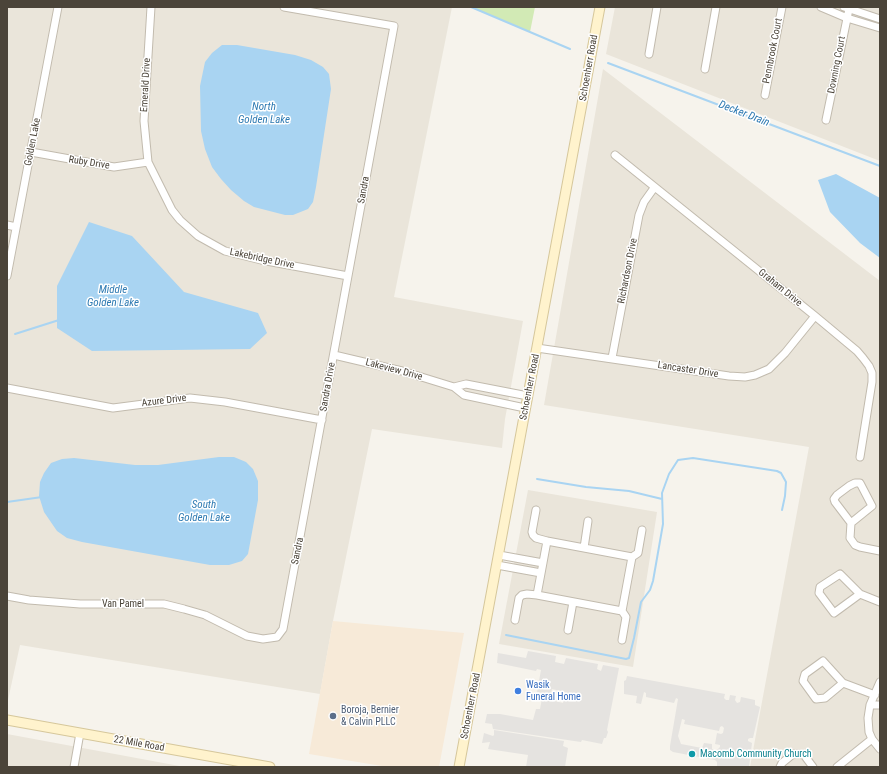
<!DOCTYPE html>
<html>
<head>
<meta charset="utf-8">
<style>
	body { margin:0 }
	#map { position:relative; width:887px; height:774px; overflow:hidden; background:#f6f3ec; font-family:"Roboto Condensed",sans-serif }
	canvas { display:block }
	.frame { position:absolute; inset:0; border:8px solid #4b4439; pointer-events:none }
</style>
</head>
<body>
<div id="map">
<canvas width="887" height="774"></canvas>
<div class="frame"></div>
</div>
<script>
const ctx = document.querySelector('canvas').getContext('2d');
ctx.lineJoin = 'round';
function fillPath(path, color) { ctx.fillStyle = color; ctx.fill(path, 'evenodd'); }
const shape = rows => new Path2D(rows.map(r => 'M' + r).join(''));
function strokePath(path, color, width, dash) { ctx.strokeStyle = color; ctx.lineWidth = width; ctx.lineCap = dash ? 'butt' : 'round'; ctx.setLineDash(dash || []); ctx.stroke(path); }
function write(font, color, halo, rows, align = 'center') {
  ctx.font = font + ' "Roboto Condensed",sans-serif'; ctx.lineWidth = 3; ctx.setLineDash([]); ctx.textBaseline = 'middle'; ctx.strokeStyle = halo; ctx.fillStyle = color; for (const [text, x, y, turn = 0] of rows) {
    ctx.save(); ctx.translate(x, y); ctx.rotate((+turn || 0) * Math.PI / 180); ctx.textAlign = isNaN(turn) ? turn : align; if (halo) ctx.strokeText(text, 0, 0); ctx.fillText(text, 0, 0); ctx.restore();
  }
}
fillPath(shape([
	[7,7,452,7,394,297,523,321,505,419,502,448,372,429,333,621,320,694,20,645,8,700,7,699],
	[615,7,880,7,880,161,606,54],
	[603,69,880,281,880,767,750,767,809,447,544,405],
	[528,490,657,512,633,667,499,644],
	[7,734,185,767,7,767]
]), '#eae5da');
fillPath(shape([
	[333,621,464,633,439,767,388,767,309,754]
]), '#f7ead8');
fillPath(shape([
	[471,7,535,7,530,32]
]), '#d2eab5');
fillPath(shape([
	[528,651,556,656,555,662,564,664,566,658,598,664,597,669,601,671,603,665,619,668,607,730,608,732,606,738,604,738,602,744,582,740,581,742,493,729,492,724,485,723,487,714,500,714,533,720,536,709,540,709,543,693,537,692,541,670,537,669,536,671,497,663,498,653,526,658],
	[552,689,565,692,563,703,551,700,550,697],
	[627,676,725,694,724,698,726,700,729,700,730,695,736,696,735,700,737,703,740,702,741,697,755,700,755,705,760,707,753,738,750,738,748,739,748,741,752,743,749,767,717,767,717,762,715,760,673,752,670,750,670,746,678,699,676,698,674,703,646,697,646,693,644,692,641,704,636,703,637,696,624,694,624,681,626,680],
	[682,719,685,720,684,724,719,731,720,727,722,726,724,728,723,733,721,734,717,733,715,744,720,745,720,747,717,750,714,750,712,749,712,744,704,743,702,748,681,744,678,736],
	[494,730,564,741,563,746,568,748,565,767,526,767,528,755,488,749,490,742,482,743,484,733,493,736,494,735]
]), '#e5e3e0');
fillPath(shape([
	[222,45,237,45,295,55,311,60,323,67,329,74,331,89,316,187,313,202,308,209,293,215,285,215,254,207,244,201,231,190,221,179,212,167,205,149,201,131,200,86,205,62,212,53],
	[836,174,880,198,880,258,860,243,830,212,818,180],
	[89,222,132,236,184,292,258,313,267,333,250,349,92,351,57,328,57,286],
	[219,457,234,457,246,462,253,469,258,481,258,500,248,554,242,561,229,565,210,565,82,542,67,538,57,531,44,512,39,496,40,482,44,473,51,463,62,459,74,458,135,465,158,465]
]), '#a9d4f2');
strokePath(shape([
	[471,7,570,49],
	[608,63,880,166],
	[15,334,59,320],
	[537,479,586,487,629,491,662,499],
	[7,502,42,497],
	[506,635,626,659,629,658,634,638,641,602,650,590,653,581,663,524,662,493,669,474,678,460,693,458,777,471,781,473,786,482,785,496,782,510]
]), '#a9d4f2', 2);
const street = shape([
	[151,7,144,121,148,162,172,210,180,220,198,236,225,251,261,260,348,276],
	[821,7,847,18,880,28],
	[844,7,880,19],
	[649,54,657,7],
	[705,69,716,7],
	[765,95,782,7],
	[826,120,849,9],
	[31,152,114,167,148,162],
	[615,155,815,316,857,351,863,358,869,366,872,373,872,382,860,457],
	[7,225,16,227],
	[7,276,58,7],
	[537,348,729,376,745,377,755,375,769,369,785,353,815,316],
	[334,355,402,371,454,387],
	[612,358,639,215,644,202,654,188],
	[7,388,113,408,190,398,225,402,322,420],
	[525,408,464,395,454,387,466,384,528,396],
	[536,510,532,532,533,535,536,538,547,541],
	[851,523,835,502,834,499,837,495,849,486,855,483,860,483,872,506,851,523,850,538,855,545,860,547,880,551],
	[547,541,632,557,622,611,537,595,547,541],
	[584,548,588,521],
	[499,555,543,563],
	[632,557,638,553,642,530],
	[497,565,541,573],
	[860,594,834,613,819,593,820,587,840,574,860,594,880,602],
	[7,596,29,600,80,604,164,604,184,609,205,615,247,636,263,639,277,637,283,629,394,26,284,7],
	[515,620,519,598,522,595,527,594,537,595],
	[568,630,573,602],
	[622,640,626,617,622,611],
	[880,682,870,705,868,718,869,732,872,739,880,749],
	[843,683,825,698,816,699,803,681,805,674,823,661,843,683,875,695],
	[870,705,880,705],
	[74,767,80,733],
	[780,767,782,763,793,754,799,754,804,755,813,767],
	[837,767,872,739]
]);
const secondary = shape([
	[7,720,270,767],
	[459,767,600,7]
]);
strokePath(street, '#c2bbae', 9);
strokePath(secondary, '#d6c79b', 11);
strokePath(street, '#fff', 7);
strokePath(secondary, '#fff3cd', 9);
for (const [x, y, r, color] of [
	[518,691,4,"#3f7fe0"],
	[333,716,4,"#5c6f8a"],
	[692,754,4,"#0f9aa8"]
]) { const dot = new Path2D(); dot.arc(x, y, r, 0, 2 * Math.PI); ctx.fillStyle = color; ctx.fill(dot); strokePath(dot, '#fff', 1.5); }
write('10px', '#4b4439', '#fff', [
	["Pennbrook Court",773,51,-79],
	["Downing Court",837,65,-79],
	["Schoenherr Road",589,68,-80],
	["Emerald Drive",146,85,-87],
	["Golden Lake",33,142,-79],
	["Ruby Drive",89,163,9],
	["Sandra",364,190,-80],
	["Lakebridge Drive",262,259,12],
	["Richardson Drive",628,271,-79],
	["Graham Drive",780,288,39],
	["Lakeview Drive",394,370,15],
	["Lancaster Drive",688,370,9],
	["Sandra Drive",328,387,-80],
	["Schoenherr Road",530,387,-79],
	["Azure Drive",164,401,-7],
	["Sandra",298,551,-79],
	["Van Pamel",123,604],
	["Schoenherr Road",471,706,-79],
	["22 Mile Road",139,744,10]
]);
write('10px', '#366cbe', '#fff', [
	["Wasik",526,685],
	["Funeral Home",526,697]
], 'left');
write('10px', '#4e5e75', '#fff', [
	["Boroja, Bernier",341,710],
	["& Calvin PLLC",341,722]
], 'left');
write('10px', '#0d838f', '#fff', [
	["Macomb Community Church",700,754]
], 'left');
write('italic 11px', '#2e7ab2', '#fff', [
	["North",264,107],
	["Golden Lake",264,120],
	["Decker Drain",744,114,21],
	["Middle",113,290],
	["Golden Lake",113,303],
	["South",204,505],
	["Golden Lake",204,518]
]);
</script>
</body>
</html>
